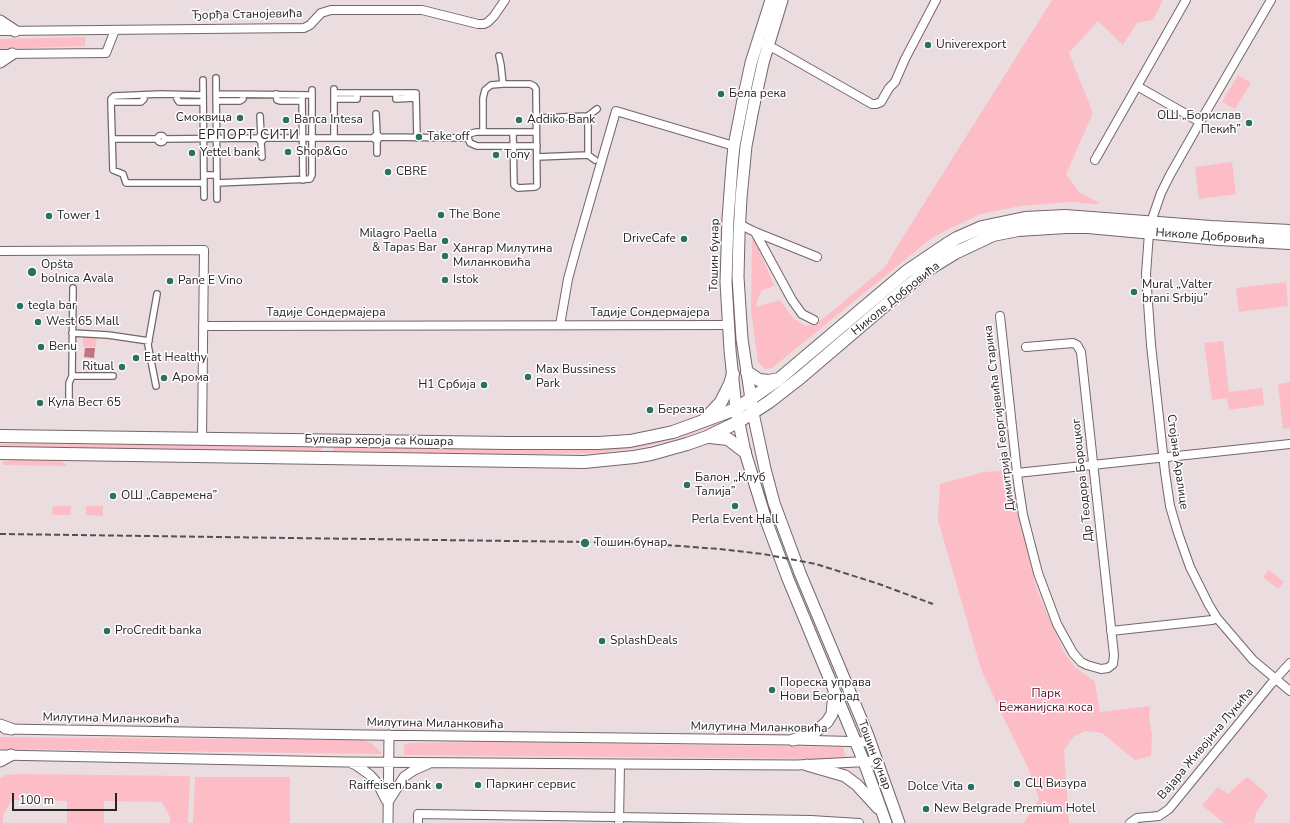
<!DOCTYPE html>
<html>
<head>
<meta charset="utf-8">
<style>
	body { margin:0 }
	#map { position:relative; width:1290px; height:823px; overflow:hidden; background:#ebdddf; font-family:"Nunito Sans",sans-serif }
	canvas { display:block }
	.scale { position:absolute; left:12px; top:793px; width:105px; height:18px; box-sizing:border-box; border:2px solid #272223; border-top:0; padding-left:5px; font-size:12px; line-height:14px; white-space:nowrap; color:#272223; -webkit-text-stroke:3px #fff; paint-order:stroke }
</style>
</head>
<body>
<div id="map">
<canvas width="1290" height="823"></canvas>
<div class="scale">100 m</div>
</div>
<script>
const ctx = document.querySelector('canvas').getContext('2d');
ctx.lineJoin = 'round';
function fillPath(path, color) { ctx.fillStyle = color; ctx.fill(path, 'evenodd'); }
const shape = rows => new Path2D(rows.map(r => 'M' + r).join(''));
function strokePath(path, color, width, dash) { ctx.strokeStyle = color; ctx.lineWidth = width; ctx.lineCap = dash ? 'butt' : 'round'; ctx.setLineDash(dash || []); ctx.stroke(path); }
function write(font, color, halo, rows, align = 'center') {
  ctx.font = font + ' "Nunito Sans",sans-serif'; ctx.lineWidth = 3; ctx.setLineDash([]); ctx.textBaseline = 'middle'; ctx.strokeStyle = halo; ctx.fillStyle = color; for (const [text, x, y, turn = 0] of rows) {
    ctx.save(); ctx.translate(x, y); ctx.rotate((+turn || 0) * Math.PI / 180); ctx.textAlign = isNaN(turn) ? turn : align; if (halo) ctx.strokeText(text, 0, 0); ctx.fillText(text, 0, 0); ctx.restore();
  }
}
fillPath(shape([
	[1052,0,1163,0,1153,20,1137,23,1123,45,1098,21,1069,53,1093,113,1066,174,1080,193,1100,203,1095,204,1072,202,1021,206,981,214,949,229,932,238,917,250,772,368,765,369,758,362,751,311,752,238,756,243,774,285,770,288,762,290,758,298,756,307,780,300,793,318,806,326,814,325,829,314,885,267,896,248],
	[85,37,85,46,0,49,0,39],
	[1238,75,1251,83,1235,109,1222,102],
	[1232,162,1236,194,1199,199,1195,167],
	[1286,282,1288,306,1239,312,1236,288],
	[83,335,97,335,96,347,83,347],
	[1223,341,1229,392,1262,388,1264,405,1229,410,1227,398,1212,400,1204,343],
	[83,367,96,367,96,373,83,373],
	[1290,382,1290,428,1283,429,1278,384],
	[720,418,721,423,686,436,643,447,598,453,542,454,334,453,333,450,334,446,602,446],
	[0,444,320,445,321,449,320,453,0,450],
	[12,460,59,460,63,462,67,466,4,465,2,462],
	[1010,470,1021,526,1037,591,1065,654,1075,667,1095,682,1100,712,1150,706,1149,719,1152,734,1151,756,1135,760,1102,733,1085,731,1073,737,1064,750,1069,823,1024,823,1039,799,1029,770,997,704,981,669,938,520,940,484,984,472],
	[53,506,71,506,70,515,52,515],
	[86,506,103,506,103,516,86,515],
	[1269,570,1284,582,1278,589,1263,577],
	[0,737,363,740,371,743,381,752,381,754,0,749],
	[488,742,843,747,846,759,404,755,404,745,409,743],
	[22,774,190,776,188,823,170,823,170,817,162,802,104,801,104,823,67,823,67,801,12,800,3,815,3,823,0,823,0,778,6,775],
	[195,777,290,777,290,823,193,823],
	[1248,777,1268,795,1256,813,1254,823,1224,823,1202,805,1218,787,1228,794,1244,779]
]), '#fcbdc6');
fillPath(shape([
	[85,348,95,348,94,358,84,357]
]), '#be7481');
const pedestrian = shape([
	[499,56,501,65,503,84,530,84,534,86,536,89,537,186,535,187,518,188,514,185,513,132],
	[216,78,217,199],
	[203,80,204,197],
	[334,89,334,138],
	[334,93,416,93,417,138],
	[396,93,396,99,416,98],
	[216,94,311,95],
	[276,94,277,100,280,101,302,101],
	[177,95,177,99,179,102,203,102],
	[203,95,161,94,114,96,111,99,111,102,113,170,123,174,126,183,204,183],
	[302,95,303,180],
	[334,99,357,99,357,93],
	[216,101,240,101,243,99,243,95],
	[111,102,141,102,144,99,144,95],
	[376,114,377,134],
	[260,116,261,135],
	[588,116,597,109],
	[536,118,588,116,588,155,537,157],
	[483,132,483,98,485,90,491,85,503,84],
	'157.5 139a3.5 3.5 0 1 1 7 0a3.5 3.5 0 1 1-7 0Z',
	[380,137,377,141,373,138,377,134,380,137,468,138],
	[265,138,261,142,258,138,261,135,265,138,373,138],
	[468,138,470,143,477,146,537,146],
	[468,138,469,134,476,132,536,132],
	[113,139,158,139],
	[165,139,258,138],
	[261,142,262,157],
	[377,153,377,141],
	[588,155,595,160],
	[204,175,217,175],
	[217,183,310,179,312,175,312,90],
	[72,333,108,335,149,341],
	[72,376,113,376],
	[156,386,148,345,157,294],
	[69,400,69,383,72,376,73,288]
]);
const minor = shape([
	[1271,0,1200,122,1170,175,1161,193,1151,222,1149,233,1146,274,1151,345,1165,472,1170,506,1178,533,1190,567,1209,605,1217,618,1253,660,1290,691],
	[0,31,304,28,310,25,321,13,331,10,422,10,478,24,484,24,488,22,494,16,505,0],
	[764,44,777,50,872,104,876,104,881,102,889,88,895,82,905,59,936,0],
	[0,54,106,53,115,30],
	[1137,86,1200,122],
	[1095,160,1186,0],
	[739,224,755,232,817,257],
	[755,232,792,300,802,314,814,320],
	[0,251,204,250,202,439],
	[1000,316,1018,482,1023,515,1038,573,1057,624,1073,653,1081,662,1087,665,1101,669,1108,668,1113,664,1114,655,1081,352,1077,345,1073,343,1026,347],
	[560,325,568,279,577,246,616,111,734,146],
	[203,326,728,325],
	[1017,473,1290,444],
	[1111,631,1212,620,1217,618],
	[418,823,418,814,811,820,859,823],
	[619,823,620,764],
	[1130,823,1137,818,1159,816,1169,809,1271,684,1290,663]
]);
const tertiary = shape([
	[5,729,366,735,793,740,870,742],
	[0,755,345,762,620,764,797,765,877,761],
	[351,763,356,765,370,775,378,784,386,800],
	[388,802,404,777,414,770,428,764],
	[388,823,389,735]
]);
const secondary = shape([
	[771,0,751,63,743,100,734,146,732,166,728,219,726,282,730,350,736,409,745,452,766,520,788,579,864,762,886,823],
	[782,0,763,63,753,109,746,146,741,198,739,235,738,277,742,339,747,372,753,413,765,469,774,503,800,573,867,733,899,823],
	[0,21,15,31],
	[0,62,12,54],
	[0,725,11,729],
	[793,740,815,732,827,722,832,714,834,693],
	[0,761,11,755],
	[807,765,845,776,857,785,878,808]
]);
const primary = shape([
	[747,372,759,380,769,381,779,379],
	[704,420,721,402,730,384,733,374],
	[0,436,507,443,598,443,630,441,673,432,736,409,779,379,907,271,947,244,957,238,982,227,1025,218,1065,216,1211,227,1290,231],
	[710,437,728,439,745,452],
	[0,453,584,462,634,457,651,454,687,444,707,437,738,422,769,402,800,378,896,296,926,271,955,253,993,235,1018,230,1066,227,1088,227,1219,239,1290,243]
]);
strokePath(pedestrian, '#736768', 8);
strokePath(minor, '#736768', 10);
strokePath(tertiary, '#736768', 11);
strokePath(secondary, '#736768', 13);
strokePath(primary, '#736768', 14);
strokePath(pedestrian, '#fff', 5.5);
strokePath(minor, '#fff', 8);
strokePath(tertiary, '#fff', 9);
strokePath(secondary, '#fff', 11);
strokePath(primary, '#fff', 12);
strokePath(shape([
	[0,534,586,542,653,544,719,549,763,554,816,564,879,584,933,604]
]), '#575051', 2, [6, 3]);
for (const [x, y, r, color] of [
	[928,45,4,"#2b7063"],
	[721,94,4,"#2b7063"],
	[240,118,4,"#2b7063"],
	[286,120,4,"#2b7063"],
	[519,120,4,"#2b7063"],
	[1249,123,4,"#2b7063"],
	[419,137,4,"#2b7063"],
	[288,152,4,"#2b7063"],
	[192,153,4,"#2b7063"],
	[496,155,4,"#2b7063"],
	[388,172,4,"#2b7063"],
	[441,215,4,"#2b7063"],
	[49,216,4,"#2b7063"],
	[684,239,4,"#2b7063"],
	[445,241,4,"#2b7063"],
	[445,256,4,"#2b7063"],
	[32,272,5,"#2b7063"],
	[445,280,4,"#2b7063"],
	[170,281,4,"#2b7063"],
	[1134,292,4,"#2b7063"],
	[20,306,4,"#2b7063"],
	[38,322,4,"#2b7063"],
	[41,347,4,"#2b7063"],
	[136,358,4,"#2b7063"],
	[122,367,4,"#2b7063"],
	[528,377,4,"#2b7063"],
	[164,378,4,"#2b7063"],
	[484,385,4,"#2b7063"],
	[40,403,4,"#2b7063"],
	[650,410,4,"#2b7063"],
	[687,485,4,"#2b7063"],
	[113,496,4,"#2b7063"],
	[735,506,4,"#2b7063"],
	[585,543,5,"#2b7063"],
	[107,631,4,"#2b7063"],
	[602,641,4,"#2b7063"],
	[772,690,4,"#2b7063"],
	[1017,784,4,"#2b7063"],
	[478,785,4,"#2b7063"],
	[439,786,4,"#2b7063"],
	[971,787,4,"#2b7063"],
	[926,809,4,"#2b7063"]
]) { const dot = new Path2D(); dot.arc(x, y, r, 0, 2 * Math.PI); ctx.fillStyle = color; ctx.fill(dot); strokePath(dot, '#fff', 1.5); }
write('12px', '#272223', '#fff', [
	["Ђорђа Станојевића",247,15,-1],
	["Николе Добровића",1210,237,4],
	["Тошин бунар",715,255,-89],
	["Николе Добровића",896,299,-39],
	["Тадије Сондермајера",326,313],
	["Тадије Сондермајера",650,313],
	["Димитрија Георгијевића Старика",1000,418,-97],
	["Булевар хероја са Кошара",379,441,1],
	["Стојана Аралице",1177,462,82],
	["Др Теодора Бороцког",1083,480,-96],
	["Милутина Миланковића",111,719,1],
	["Милутина Миланковића",435,724,1],
	["Милутина Миланковића",759,728,1],
	["Вајара Живојина Лукића",1206,744,-50],
	["Тошин бунар",874,755,69]
]);
write('12px', '#272223', '#fff', [
	["Univerexport",936,45],
	["Бела река",729,94],
	["ОШ „Борислав",1241,116,"right"],
	["Пекић”",1241,130,"right"],
	["Смоквица",232,118,"right"],
	["Banca Intesa",294,120],
	["Addiko Bank",527,120],
	["Take off",427,137],
	["Shop&Go",296,152],
	["Yettel bank",200,153],
	["Tony",504,155],
	["CBRE",396,172],
	["The Bone",449,215],
	["Tower 1",57,216],
	["Milagro Paella",437,234,"right"],
	["& Tapas Bar",437,248,"right"],
	["DriveCafe",676,239,"right"],
	["Хангар Милутина",453,249],
	["Миланковића",453,263],
	["Opšta",41,265],
	["bolnica Avala",41,279],
	["Istok",453,280],
	["Pane E Vino",178,281],
	["Mural „Valter",1142,285],
	["brani Srbiju”",1142,299],
	["tegla bar",28,306],
	["West 65 Mall",46,322],
	["Benu",49,347],
	["Eat Healthy",144,358],
	["Ritual",114,367,"right"],
	["Max Bussiness",536,370],
	["Park",536,384],
	["Арома",172,378],
	["Н1 Србија",476,385,"right"],
	["Кула Вест 65",48,403],
	["Березка",658,410],
	["Балон „Клуб",695,478],
	["Талија”",695,492],
	["ОШ „Савремена”",121,496],
	["Perla Event Hall",735,520,"center"],
	["Тошин бунар",594,543],
	["ProCredit banka",115,631],
	["SplashDeals",610,641],
	["Пореска управа",780,683],
	["Нови Београд",780,697],
	["СЦ Визура",1025,784],
	["Паркинг сервис",486,785],
	["Raiffeisen bank",431,786,"right"],
	["Dolce Vita",963,787,"right"],
	["New Belgrade Premium Hotel",934,809]
], 'left');
write('12px', '#640727', '#fff', [
	["Парк",1046,694],
	["Бежанијска коса",1046,708]
]);
ctx.letterSpacing = '1px';
write('13px', '#272223', '#fff', [
	["ЕРПОРТ СИТИ",249,136]
]);
ctx.letterSpacing = '0px';
</script>
</body>
</html>
